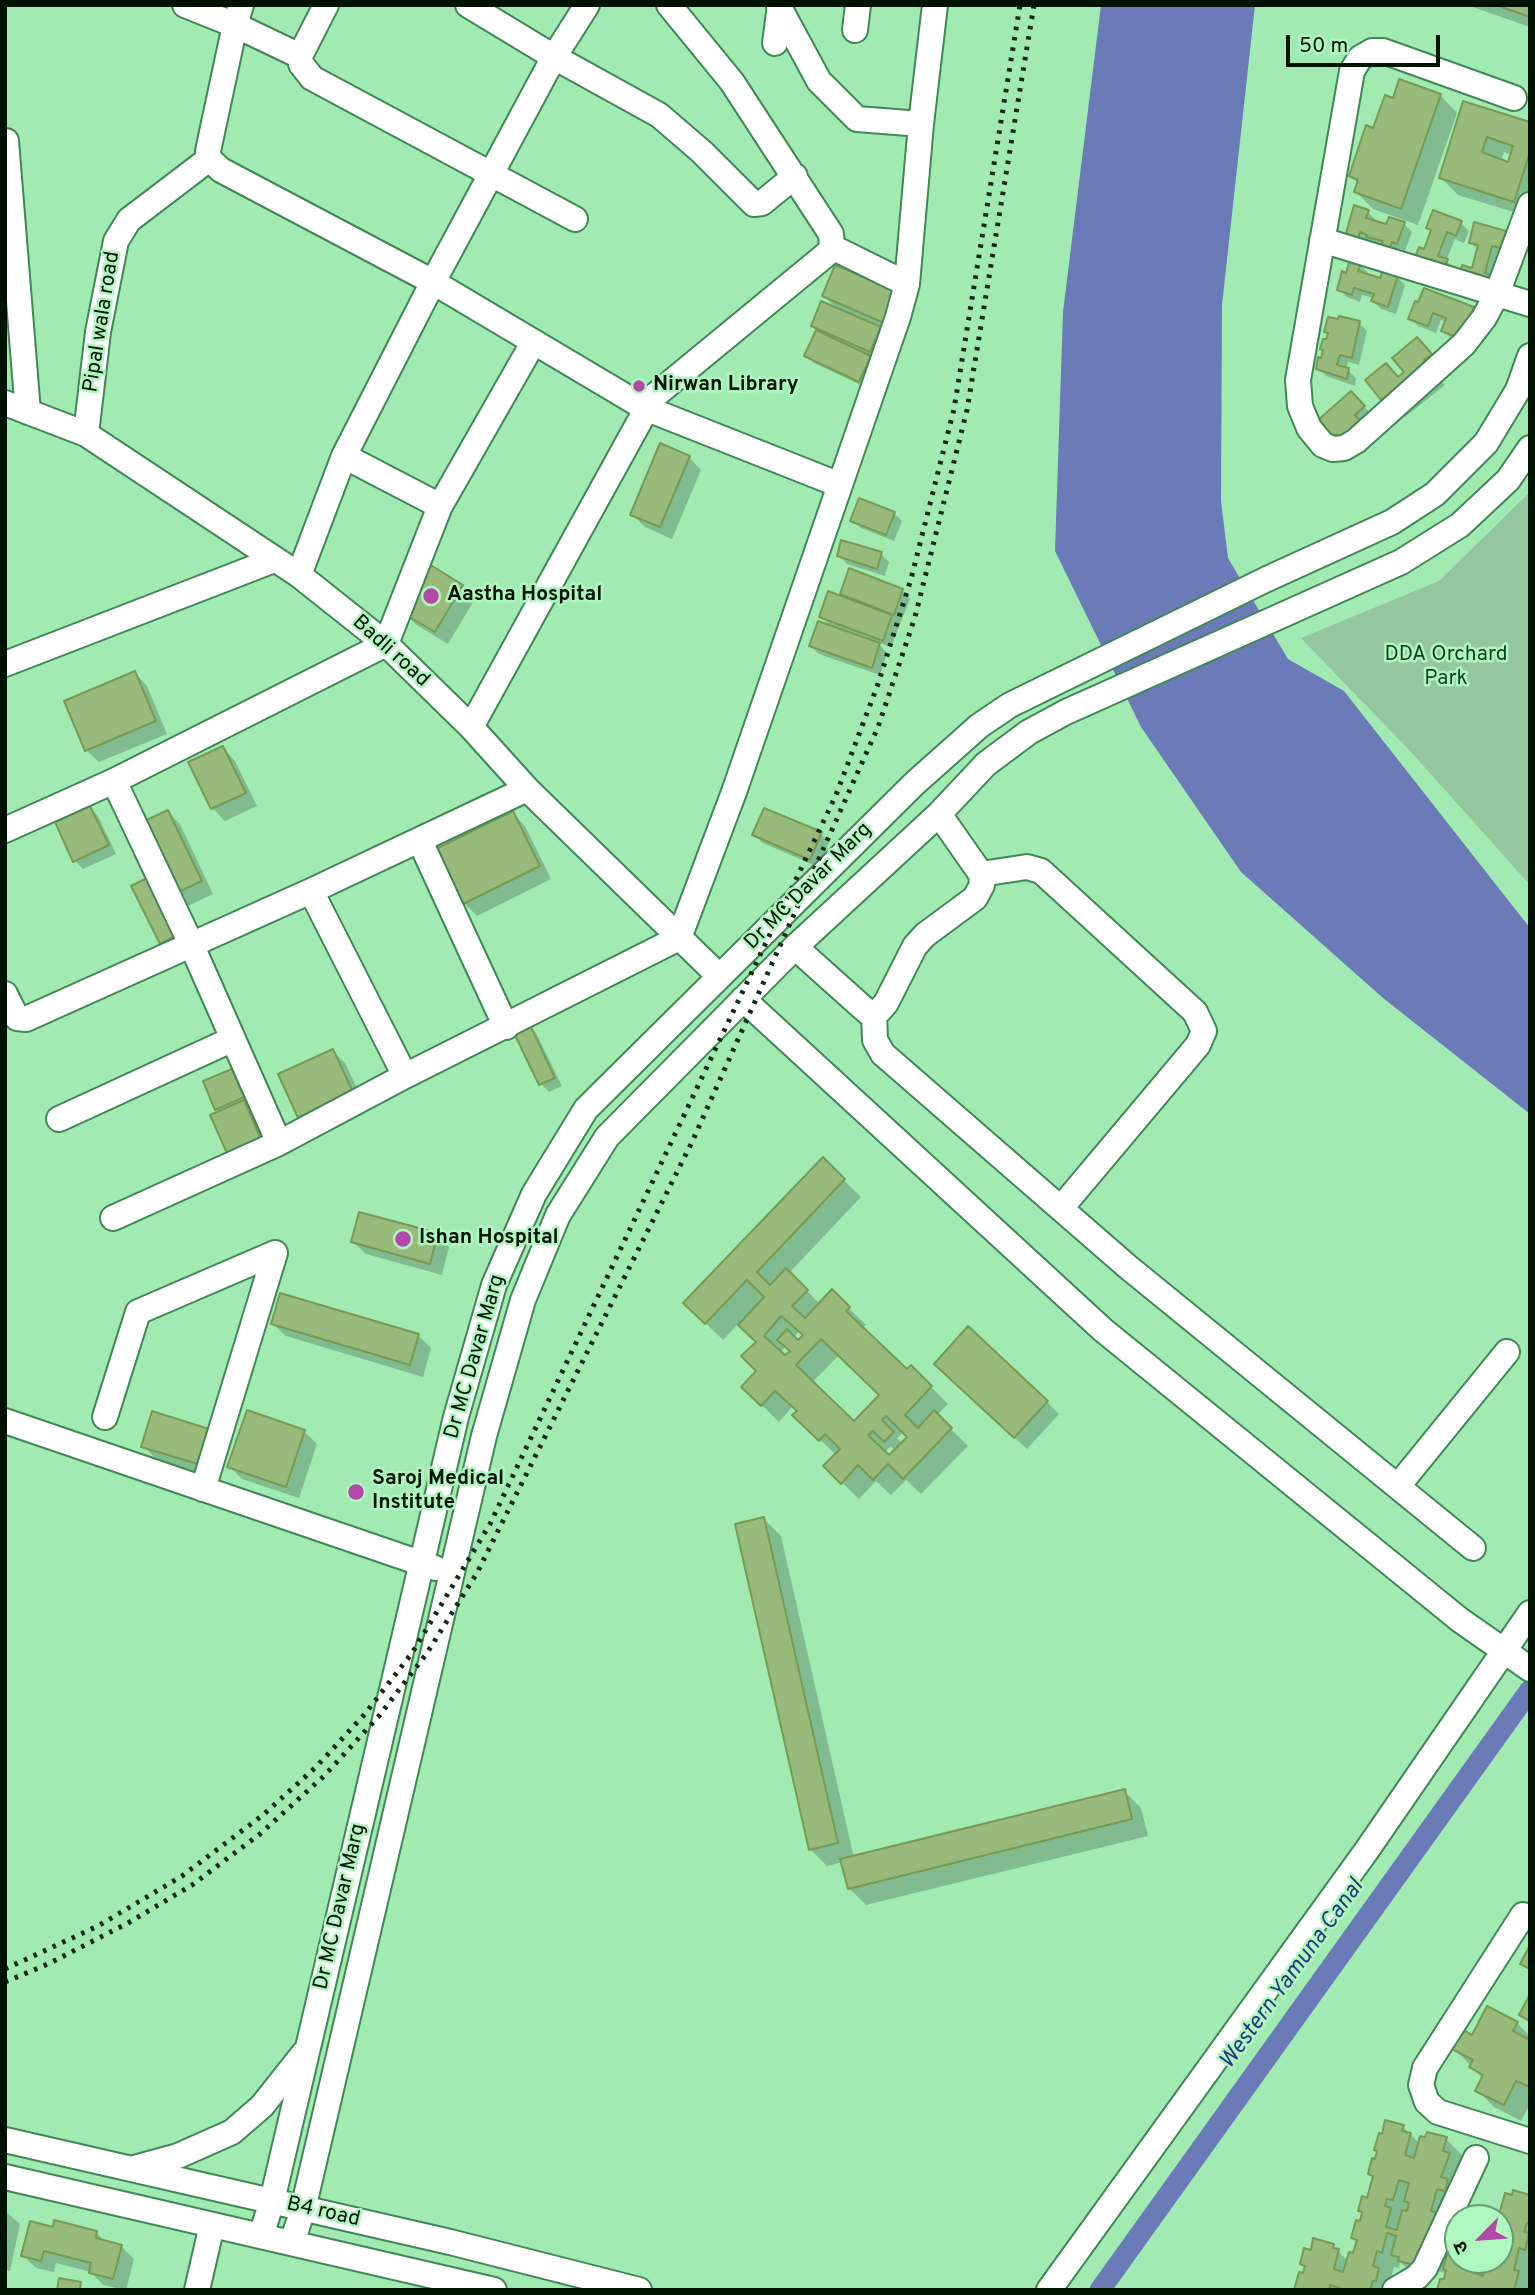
<!DOCTYPE html>
<html>
<head>
<meta charset="utf-8">
<style>
	body { margin:0 }
	#map { position:relative; width:1535px; height:2295px; overflow:hidden; background:#a1ebb3; font-family:Overpass,"Noto Sans Devanagari",sans-serif }
	canvas { display:block }
	.frame { position:absolute; inset:0; border:7px solid #001202; pointer-events:none }
	.north { position:absolute; left:1444px; top:2204px; width:70px; height:70px; box-sizing:border-box; background:#aef8bf; border:2px solid #689c73; border-radius:50%; rotate:245deg; font-size:19px; font-weight:700; line-height:28px; text-align:center; color:#001202 }
	.north::after { content:''; display:block; margin:auto; width:24px; height:32px; background:#b248a9; clip-path:polygon(50% 0,100% 100%,50% 72%,0 100%) }
	.scale { position:absolute; left:1286px; top:35px; width:154px; height:32px; box-sizing:border-box; border:4px solid #001202; border-top:0; padding-left:9px; font-size:21px; line-height:24px; white-space:nowrap; color:#001202; -webkit-text-stroke:5px #aef8bf; paint-order:stroke }
</style>
</head>
<body>
<div id="map">
<canvas width="1535" height="2295"></canvas>
<div class="frame"></div>
<div class="north">उ</div>
<div class="scale">50 m</div>
</div>
<script>
const ctx = document.querySelector('canvas').getContext('2d');
ctx.lineJoin = 'round';
function fillPath(path, color) { ctx.fillStyle = color; ctx.fill(path, 'evenodd'); }
const shape = rows => new Path2D(rows.map(r => 'M' + r).join(''));
function strokePath(path, color, width, dash) { ctx.strokeStyle = color; ctx.lineWidth = width; ctx.lineCap = dash ? 'butt' : 'round'; ctx.setLineDash(dash || []); ctx.stroke(path); }
function write(font, color, halo, rows, align = 'center') {
  ctx.font = font + ' Overpass,sans-serif'; ctx.lineWidth = 5; ctx.setLineDash([]); ctx.textBaseline = 'middle'; ctx.strokeStyle = halo; ctx.fillStyle = color; for (const [text, x, y, turn = 0] of rows) {
    ctx.save(); ctx.translate(x, y); ctx.rotate((+turn || 0) * Math.PI / 180); ctx.textAlign = isNaN(turn) ? turn : align; if (halo) ctx.strokeText(text, 0, 0); ctx.fillText(text, 0, 0); ctx.restore();
  }
}
fillPath(shape([
	[1530,492,1530,885,1411,752,1301,638,1439,581]
]), '#94c69f');
fillPath(shape([
	[1101,5,1255,5,1222,305,1221,501,1228,558,1288,659,1344,691,1530,928,1530,1114,1383,998,1241,872,1141,727,1055,551,1063,312]
]), '#6a7bb8');
fillPath(shape([
	[1467,5,1530,5,1530,27],
	[1400,81,1441,96,1457,113,1418,225,1373,209,1356,192,1359,184,1351,176,1374,130,1394,100],
	[1464,103,1530,124,1530,217,1458,195,1441,178],
	[1504,152,1512,155,1509,164,1501,161],
	[1368,212,1376,220,1375,223,1387,227,1404,224,1412,232,1405,251,1400,249,1397,259,1372,241,1368,239,1365,248,1347,237],
	[1461,223,1469,231,1464,243,1455,239,1446,261,1455,269,1451,278,1425,252,1432,232,1428,228],
	[1505,233,1513,241,1493,278,1473,270,1479,250,1470,242],
	[1360,265,1368,273,1367,275,1381,280,1397,277,1405,285,1396,314,1381,309,1373,301,1374,298,1362,295,1360,302,1347,297,1339,289,1347,275],
	[836,267,897,334,877,326,888,336,878,358,866,353,878,366,867,388,814,363,806,355,817,330,813,325,839,311,824,296],
	[1416,303,1473,309,1481,317,1470,346,1451,339,1443,331,1446,322,1441,320,1436,333,1418,326,1410,318],
	[1359,323,1367,331,1359,365,1348,362,1346,369,1356,378,1355,386,1326,376,1318,368,1323,360],
	[1430,352,1443,368,1435,374,1445,385,1405,417,1397,409,1395,411,1382,399,1399,379],
	[1359,401,1372,415,1343,444,1335,436],
	[689,457,701,470,672,539,645,527,632,514],
	[894,513,902,521,894,541,861,528,852,520],
	[881,554,889,562,885,576,847,564,839,556],
	[430,566,462,586,475,599,448,644,415,624,403,611],
	[902,591,910,599,891,647,877,642,887,653,880,675,819,654,811,646,833,628,821,616,850,601,842,593],
	[135,673,147,686,167,734,99,762,86,750],
	[223,748,235,761,257,806,225,821,212,808],
	[90,808,98,816,116,854,83,869,75,861],
	[167,812,180,824,213,894,188,906,175,893],
	[513,813,525,826,551,879,477,916,464,903],
	[821,834,829,842,818,867,763,843,754,835],
	[134,887,184,943,170,951,162,943],
	[528,1025,536,1033,562,1086,549,1092,541,1084],
	[333,1051,345,1063,365,1105,312,1129,300,1117],
	[231,1071,240,1079,251,1106,248,1107,271,1154,216,1109],
	[823,1160,861,1197,789,1273,820,1304,832,1292,866,1325,862,1328,907,1372,911,1367,948,1404,937,1415,968,1446,921,1494,906,1480,891,1495,876,1481,859,1499,825,1466,836,1455,795,1415,799,1411,793,1406,779,1422,743,1387,758,1371,758,1342,739,1323,723,1340,685,1303],
	[799,1331,804,1336,798,1343,794,1338],
	[786,1346,792,1351,786,1358,780,1353],
	[839,1355,881,1396,854,1424,812,1383],
	[904,1432,910,1437,903,1444,897,1438],
	[891,1446,895,1451,889,1458,884,1453],
	[437,1235,449,1247,442,1275,366,1254,353,1242],
	[273,1324,418,1335,431,1348,423,1377,286,1336],
	[948,1376,1047,1402,1059,1414,1027,1449],
	[153,1413,210,1476,156,1459,143,1446],
	[304,1431,317,1444,299,1498,242,1479,229,1466],
	[764,1519,781,1536,854,1858,1124,1791,1141,1808,1148,1836,866,1905,849,1888,843,1862,827,1866,810,1849],
	[1517,2023,1530,2036,1530,2104,1521,2121,1494,2107,1477,2090,1483,2079,1454,2048,1473,2037],
	[1403,2127,1419,2143,1446,2139,1463,2156,1448,2224,1455,2232,1452,2243,1448,2242,1445,2256,1451,2257,1458,2246,1458,2260,1483,2260,1488,2265,1490,2260,1500,2260,1500,2218,1496,2218,1500,2218,1530,2197,1530,2290,1439,2290,1447,2274,1435,2270,1432,2281,1417,2277,1400,2262,1399,2268,1394,2267,1390,2281,1394,2290,1296,2290,1306,2268,1302,2264,1312,2252,1333,2246,1348,2261,1354,2255,1358,2243,1353,2237,1363,2214,1360,2210,1368,2200,1374,2178,1370,2174,1376,2161],
	[5,2211,20,2224,10,2271,5,2270],
	[54,2229,96,2233,106,2242,121,2246,134,2259,126,2290,103,2285,91,2272,56,2263,54,2272,36,2268,23,2255]
]), '#0003');
strokePath(shape([
	[1100,2290,1530,1690]
]), '#6a7bb8', 21);
const building = shape([
	[1496,5,1530,5,1530,17,1496,5],
	[1399,79,1441,94,1401,209,1354,192,1358,180,1349,176,1366,125,1373,128,1385,95,1393,98,1399,79],
	[1463,101,1530,122,1530,152,1514,202,1439,178,1463,101],
	[1487,137,1513,146,1508,162,1482,152,1487,137],
	[1354,205,1369,210,1366,218,1386,224,1389,217,1405,222,1397,244,1392,242,1389,252,1380,249,1383,241,1366,237,1367,235,1360,232,1357,241,1345,237,1354,205],
	[1433,210,1462,221,1456,236,1447,232,1438,256,1448,259,1443,271,1412,265,1419,247,1424,249,1431,230,1426,228,1433,210],
	[1474,222,1506,231,1501,248,1492,246,1485,273,1494,276,1490,290,1459,277,1462,265,1472,268,1478,245,1469,243,1474,222],
	[1350,259,1361,263,1358,271,1380,278,1383,270,1398,275,1388,307,1371,301,1374,294,1354,288,1352,295,1337,290,1342,271,1346,273,1350,259],
	[835,265,897,291,884,323,822,296,835,265],
	[1424,288,1474,307,1462,339,1441,331,1446,318,1433,313,1428,326,1408,319,1415,301,1418,302,1424,288],
	[821,301,881,327,870,352,811,326,821,301],
	[1339,316,1360,321,1352,358,1340,355,1337,365,1349,368,1347,379,1316,369,1318,357,1321,358,1323,350,1320,349,1323,339,1326,339,1328,333,1324,332,1328,317,1338,319,1339,316],
	[816,330,871,356,859,382,804,356,816,330],
	[1417,337,1432,354,1424,360,1433,371,1392,405,1385,397,1381,400,1365,380,1386,363,1398,377,1404,372,1392,358,1417,337],
	[1351,391,1365,406,1355,415,1364,426,1345,443,1337,434,1333,437,1318,420,1351,391],
	[660,443,690,456,660,527,630,515,660,443],
	[859,498,895,512,886,535,850,521,859,498],
	[841,540,882,552,877,569,837,556,841,540],
	[429,564,463,585,435,632,401,612,429,564],
	[849,568,903,589,894,615,840,594,849,568],
	[828,591,892,615,883,641,819,617,828,591],
	[818,621,880,643,872,668,809,646,818,621],
	[135,671,156,721,85,751,64,701,135,671],
	[223,746,246,793,211,809,188,762,223,746],
	[90,806,109,845,73,862,55,822,90,806],
	[764,808,822,832,810,860,752,835,764,808],
	[168,810,202,881,174,894,140,823,168,810],
	[513,811,540,866,463,904,436,849,513,811],
	[149,877,177,935,160,944,131,886,149,877],
	[529,1023,555,1078,539,1085,513,1031,529,1023],
	[333,1049,353,1092,298,1118,278,1074,333,1049],
	[232,1069,244,1097,215,1110,203,1081,232,1069],
	[244,1100,264,1146,230,1160,210,1115,244,1100],
	[823,1157,845,1179,757,1272,770,1285,786,1268,808,1290,792,1306,805,1318,832,1289,850,1307,846,1311,907,1369,911,1365,932,1386,905,1415,918,1428,934,1410,952,1428,903,1479,888,1464,873,1480,858,1465,841,1484,823,1466,840,1449,825,1434,819,1441,792,1415,797,1411,775,1391,761,1406,741,1387,756,1371,741,1356,756,1342,738,1325,764,1297,747,1280,705,1324,683,1303,823,1157],
	[781,1316,803,1335,798,1340,787,1329,777,1340,790,1351,785,1355,764,1336,781,1316],
	[821,1339,879,1395,854,1421,796,1365,821,1339],
	[886,1416,907,1437,889,1455,868,1435,873,1431,884,1442,894,1432,882,1420,886,1416],
	[359,1212,438,1233,430,1264,351,1242,359,1212],
	[280,1293,419,1334,410,1365,271,1324,280,1293],
	[968,1326,1048,1401,1014,1438,934,1364,968,1326],
	[247,1410,305,1430,286,1487,227,1467,247,1410],
	[152,1411,209,1429,198,1464,141,1447,152,1411],
	[764,1517,838,1843,809,1850,735,1524,764,1517],
	[1125,1789,1132,1819,848,1889,840,1859,1125,1789],
	[1530,1945,1530,1969,1520,1964,1530,1945],
	[1530,1994,1530,2021,1519,2015,1530,1994],
	[1487,2006,1518,2022,1513,2031,1528,2039,1530,2036,1530,2087,1516,2081,1504,2105,1475,2091,1483,2075,1469,2067,1473,2060,1452,2049,1462,2029,1472,2035,1487,2006],
	[1385,2120,1404,2125,1402,2131,1411,2133,1405,2155,1414,2158,1420,2136,1425,2137,1427,2132,1447,2137,1443,2151,1450,2153,1441,2177,1448,2179,1445,2191,1437,2189,1431,2211,1439,2213,1415,2265,1398,2261,1399,2257,1391,2255,1396,2236,1387,2233,1382,2253,1377,2251,1373,2266,1379,2268,1376,2281,1373,2281,1370,2290,1339,2290,1340,2288,1330,2285,1329,2290,1294,2290,1299,2272,1303,2273,1305,2266,1300,2264,1304,2248,1311,2250,1313,2238,1334,2244,1333,2248,1339,2249,1334,2269,1343,2272,1349,2252,1353,2253,1357,2240,1351,2238,1356,2220,1360,2221,1362,2212,1358,2211,1362,2196,1367,2198,1373,2176,1368,2174,1372,2158,1375,2159,1377,2151,1374,2150,1379,2133,1382,2134,1385,2120],
	[1399,2180,1409,2183,1404,2201,1409,2203,1407,2211,1402,2210,1397,2230,1386,2227,1391,2208,1385,2206,1387,2199,1393,2200,1399,2180],
	[1513,2190,1530,2195,1530,2224,1527,2223,1524,2232,1529,2233,1525,2250,1519,2248,1514,2270,1519,2271,1514,2290,1437,2290,1440,2279,1444,2279,1446,2270,1443,2269,1447,2254,1450,2255,1454,2243,1458,2244,1458,2260,1478,2260,1474,2273,1483,2276,1488,2260,1500,2260,1500,2218,1494,2218,1495,2215,1499,2215,1505,2193,1512,2195,1513,2190],
	[54,2220,97,2231,96,2238,122,2245,113,2279,89,2273,91,2263,44,2251,41,2261,21,2256,30,2221,53,2227,54,2220],
	[59,2278,81,2282,80,2289,81,2290,57,2290,59,2278]
]);
fillPath(building, '#98ba7a');
strokePath(building, '#779b54', 2);
const minor = shape([
	[185,5,235,25,300,56],
	[326,5,300,56,301,64,312,78,575,219],
	[468,5,554,57,659,115,702,152,754,204,762,203,795,176],
	[779,7,819,81,857,119,921,124],
	[855,30,858,5],
	[775,43,780,5],
	[1514,98,1383,51,1372,51,1360,58,1352,71,1298,380,1300,406,1309,428,1323,445,1333,449,1344,448,1356,441,1464,344,1484,318,1497,294,1530,205],
	[6,141,28,412],
	[209,159,221,170,433,282,645,408,840,485],
	[209,159,208,151,235,25,241,5],
	[1322,240,1530,304],
	[832,247,907,284],
	[5,403,86,434,299,575,386,644,471,727,527,789,719,976],
	[86,434,98,332,116,241,129,220,209,159],
	[344,456,440,506],
	[299,575,344,456,433,282,554,57,587,5],
	[5,664,274,560],
	[471,727,653,397,828,253,832,247,831,234,732,82,669,5],
	[114,781,192,946,279,1143],
	[5,830,114,781,386,644,440,506,533,343],
	[420,841,506,1027],
	[981,874,1027,867,1041,871,1195,1012,1204,1031,1198,1045,1061,1208],
	[311,891,405,1076],
	[795,947,863,1008,869,1013,879,1011,886,1003,915,946,925,935,975,898,982,885,981,874,939,814],
	[5,994,17,1018,26,1019,311,891,527,789],
	[743,999,1103,1330,1460,1620,1530,1669],
	[874,1013,875,1040,883,1054,1128,1267,1473,1548],
	[59,1119,233,1039],
	[113,1218,279,1143,405,1076,679,938,734,792,898,317,907,284,921,124,935,5],
	[105,1417,138,1312,275,1253],
	[5,1421,435,1568],
	[1398,1486,1507,1352],
	[203,1489,275,1253],
	[1523,1915,1425,2068,1421,2085,1427,2102,1438,2112,1530,2141],
	[5,2140,450,2242,639,2290],
	[134,2168,178,2156,232,2132,262,2106,304,2053],
	[5,2177,494,2290],
	[261,2236,272,2201,456,1417,494,1285,534,1194,586,1109,915,783,979,726,1010,705,1267,579,1392,522,1435,494,1486,443,1518,390,1530,356],
	[292,2243,303,2209,484,1436,523,1300,558,1215,607,1137,795,947,939,814,986,764,1029,732,1066,712,1401,562,1460,525,1508,480,1530,448],
	[197,2290,212,2225],
	[1049,2290,1367,1850,1530,1613],
	[1395,2290,1417,2277,1425,2268,1476,2158]
]);
strokePath(minor, '#408855', 28);
strokePath(minor, '#fff', 24);
strokePath(shape([
	[5,1969,98,1926,182,1876,263,1815,316,1767,364,1715,412,1653,490,1524,836,795,878,684,911,579,954,409,1020,5],
	[5,1982,48,1964,128,1923,192,1885,260,1834,324,1776,379,1716,427,1653,477,1573,692,1142,878,727,915,617,967,410,1034,5]
]), '#122a16', 5, [3.5, 7]);
for (const [x, y, r, color] of [
	[639,386,7,"#b248a9"],
	[431,596,9,"#b248a9"],
	[403,1239,9,"#b248a9"],
	[356,1492,9,"#b248a9"]
]) { const dot = new Path2D(); dot.arc(x, y, r, 0, 2 * Math.PI); ctx.fillStyle = color; ctx.fill(dot); strokePath(dot, '#aef8bf', 2.5); }
write('21px', '#001202', '#aef8bf', [
	["Pipal wala road",103,322,-81],
	["Badli road",390,652,42],
	["Dr MC Davar Marg",809,887,-45],
	["Dr MC Davar Marg",476,1357,-74],
	["Dr MC Davar Marg",341,1907,-77],
	["B4 road",323,2213,13]
]);
write('bold 21px', '#001202', '#aef8bf', [
	["Nirwan Library",653,386],
	["Aastha Hospital",447,596],
	["Ishan Hospital",419,1239],
	["Saroj Medical",372,1480],
	["Institute",372,1504]
], 'left');
write('21px', '#0f3f1f', '#aef8bf', [
	["DDA Orchard",1446,656],
	["Park",1446,680]
]);
write('italic 23px', '#2a3882', '#aef8bf', [
	["Western Yamuna Canal",1293,1975,-54]
]);
</script>
</body>
</html>
